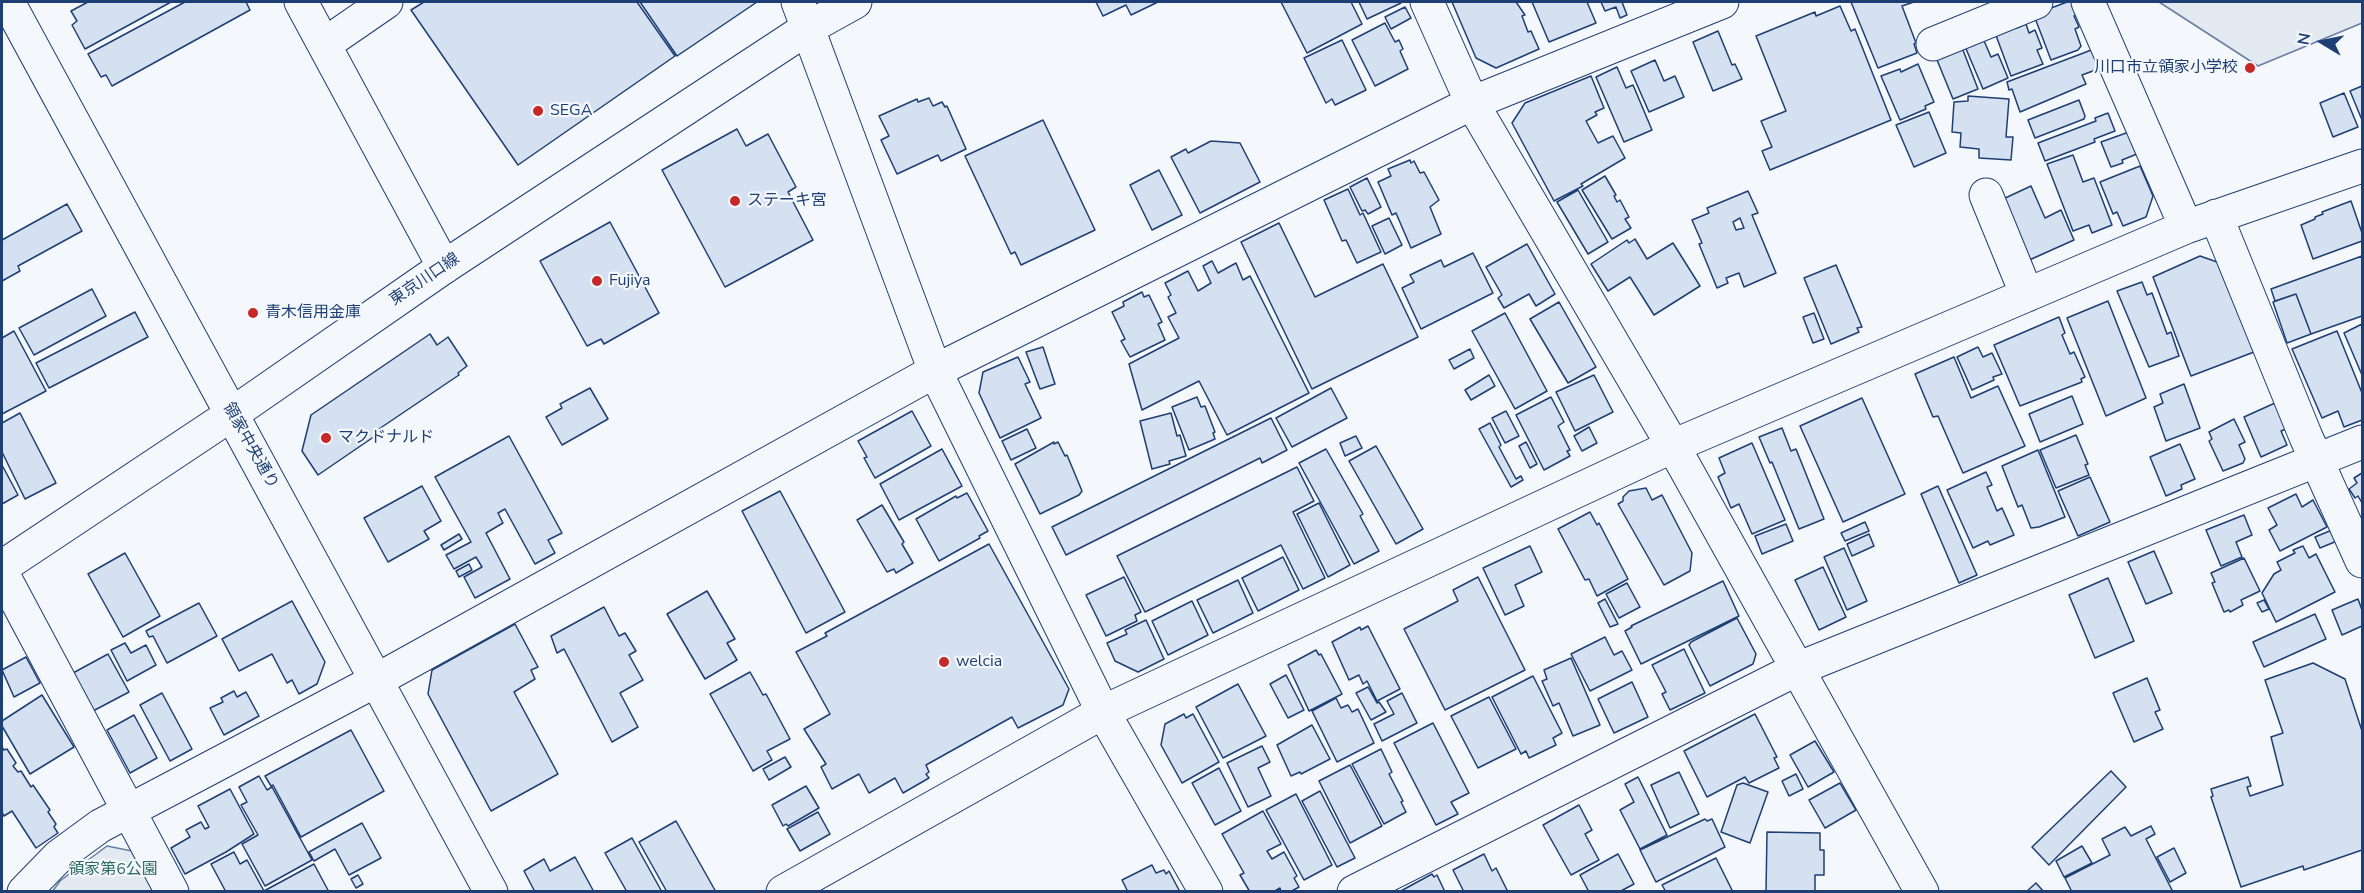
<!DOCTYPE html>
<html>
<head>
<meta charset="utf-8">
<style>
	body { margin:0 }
	#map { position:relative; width:2364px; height:893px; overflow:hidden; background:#f4f7fb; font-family:"Nunito Sans",sans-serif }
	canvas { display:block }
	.frame { position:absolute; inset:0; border:3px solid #1d3f73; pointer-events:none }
	.north { position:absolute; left:2292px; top:12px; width:60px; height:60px; -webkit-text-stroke:4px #f4f7fb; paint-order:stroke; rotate:280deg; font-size:16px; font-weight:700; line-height:24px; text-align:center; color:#1d3f73 }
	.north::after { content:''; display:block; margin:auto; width:21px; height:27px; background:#1d3f73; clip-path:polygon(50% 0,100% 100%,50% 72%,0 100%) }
</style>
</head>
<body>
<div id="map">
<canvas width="2364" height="893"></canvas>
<div class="frame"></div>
<div class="north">N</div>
</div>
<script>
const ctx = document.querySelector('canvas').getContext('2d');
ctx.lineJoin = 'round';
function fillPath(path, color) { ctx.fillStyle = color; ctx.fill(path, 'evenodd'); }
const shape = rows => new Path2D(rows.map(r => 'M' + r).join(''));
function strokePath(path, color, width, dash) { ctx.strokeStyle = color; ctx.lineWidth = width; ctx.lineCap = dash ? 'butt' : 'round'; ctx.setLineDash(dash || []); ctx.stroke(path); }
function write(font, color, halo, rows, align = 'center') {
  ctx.font = font + ' "Nunito Sans","Noto Sans JP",sans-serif'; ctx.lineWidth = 4.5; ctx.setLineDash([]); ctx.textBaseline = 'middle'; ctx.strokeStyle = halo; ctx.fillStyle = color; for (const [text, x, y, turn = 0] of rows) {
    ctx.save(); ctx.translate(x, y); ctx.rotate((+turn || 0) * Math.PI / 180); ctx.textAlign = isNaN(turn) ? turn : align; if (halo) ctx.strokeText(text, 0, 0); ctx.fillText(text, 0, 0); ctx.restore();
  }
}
const green = shape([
	[2159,2,2362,2,2362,23,2258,66,2159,2],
	[107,846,132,851,154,892,52,892,60,881,107,846]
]);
fillPath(green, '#e3e9f0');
strokePath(green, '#687fa3', 1.5);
const building = shape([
	[88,2,171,2,85,49,72,25,77,21,71,11,88,2],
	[185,2,246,2,250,10,112,86,106,75,101,77,88,54,185,2],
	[424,2,637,2,675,56,518,165,411,10,424,2],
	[640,2,757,2,677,56,640,2],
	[1096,2,1158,2,1131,15,1126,5,1103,16,1096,2],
	[1281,2,1351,2,1362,24,1307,53,1281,2],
	[1359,2,1400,2,1401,3,1367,19,1359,2],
	[1452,2,1516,2,1525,15,1522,16,1528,32,1531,31,1539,49,1496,68,1476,58,1452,2],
	[1532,2,1587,2,1596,23,1549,42,1532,2],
	[1601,2,1622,2,1627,15,1620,18,1616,7,1605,11,1601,2],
	[1851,2,1914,2,1902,6,1916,43,1914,44,1917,53,1878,68,1851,2],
	[2067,2,2071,2,2077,15,2074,16,2079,27,2075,29,2081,46,2078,50,2051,60,2035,18,2046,10,2067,2],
	[1840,6,1851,31,1855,29,1891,120,1770,170,1762,151,1772,147,1761,121,1786,111,1756,36,1815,12,1816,16,1840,6],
	[1405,7,1411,18,1391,29,1385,17,1405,7],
	[2015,22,2017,28,2026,24,2029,33,2035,30,2042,48,2037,50,2043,64,2011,76,1994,30,2015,22],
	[1385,23,1395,42,1399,40,1403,49,1400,51,1408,69,1375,86,1352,40,1385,23],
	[1718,31,1732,65,1735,64,1742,79,1713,91,1693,42,1718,31],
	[1982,36,1991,57,1998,54,2008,78,1983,89,1964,44,1982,36],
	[1342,40,1366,90,1335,105,1332,99,1326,103,1304,58,1342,40],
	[1961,45,1978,89,1953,99,1935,55,1961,45],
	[2094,49,2101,68,2082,75,2086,84,2020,112,2012,89,2009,90,2007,82,2094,49],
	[1655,60,1664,81,1675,76,1684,97,1649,112,1631,71,1655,60],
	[1918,64,1934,102,1925,106,1926,109,1900,120,1881,76,1900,69,1901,72,1918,64],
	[1617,67,1626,88,1633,85,1652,130,1624,142,1596,77,1617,67],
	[1591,76,1604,108,1595,112,1597,115,1586,121,1598,143,1613,136,1625,158,1581,184,1583,186,1554,201,1512,123,1525,103,1591,76],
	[2362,86,2362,120,2350,91,2362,86],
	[2344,93,2358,127,2333,137,2320,103,2344,93],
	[1968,96,2009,99,2006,137,2013,137,2011,160,1979,158,1979,149,1960,147,1961,133,1952,132,1954,102,1968,101,1968,96],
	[929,98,933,106,942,102,945,107,947,106,966,149,941,161,938,155,897,174,881,140,889,136,879,116,917,99,918,102,929,98],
	[2079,100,2085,116,2084,119,2035,138,2028,120,2079,100],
	[1929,112,1946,153,1914,167,1896,125,1929,112],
	[2108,113,2115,131,2094,139,2095,142,2045,161,2038,143,2096,121,2095,118,2108,113],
	[1043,120,1095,230,1021,265,1015,252,1011,254,965,156,1043,120],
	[737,129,746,146,768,134,796,187,788,192,813,240,725,287,662,170,737,129],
	[2129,132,2137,154,2122,160,2123,163,2111,167,2101,142,2129,132],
	[1211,141,1240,143,1260,182,1200,213,1171,157,1186,149,1188,153,1211,141],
	[2073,155,2083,182,2094,178,2112,225,2092,233,2089,225,2073,231,2047,164,2073,155],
	[1410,160,1411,163,1414,161,1420,173,1424,172,1439,200,1430,207,1441,234,1411,248,1396,213,1392,215,1378,182,1391,176,1388,169,1410,160],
	[2140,166,2153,196,2146,217,2123,226,2117,212,2113,214,2100,182,2140,166],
	[1159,170,1182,215,1152,230,1130,185,1159,170],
	[1605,176,1616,195,1614,196,1617,202,1620,200,1629,217,1625,219,1631,228,1612,239,1582,190,1605,176],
	[1367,178,1381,207,1368,214,1365,210,1362,211,1350,187,1367,178],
	[2031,186,2045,218,2061,210,2074,240,2027,261,2001,200,2031,186],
	[1348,189,1360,215,1363,213,1381,252,1357,263,1346,240,1342,241,1324,200,1348,189],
	[1578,190,1608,242,1588,254,1557,202,1578,190],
	[1748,191,1758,213,1752,215,1776,273,1744,287,1739,273,1726,278,1728,283,1717,288,1699,244,1702,243,1692,220,1709,213,1707,208,1748,191],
	[1740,218,1744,228,1736,230,1733,222,1740,218],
	[2351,201,2362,233,2362,241,2313,259,2301,225,2315,219,2315,217,2323,214,2322,212,2351,201],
	[67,204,82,231,18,266,20,271,2,281,2,240,67,204],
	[1389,218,1402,245,1385,254,1372,226,1389,218],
	[610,222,659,313,604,344,601,339,587,346,540,261,610,222],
	[1279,223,1315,297,1383,264,1418,337,1312,389,1241,242,1279,223],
	[1635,239,1647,259,1673,243,1700,286,1654,315,1630,277,1608,291,1591,264,1627,240,1629,243,1635,239],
	[1527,244,1555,294,1536,306,1529,294,1504,308,1498,298,1502,295,1486,267,1527,244],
	[1473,253,1493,293,1421,329,1402,288,1414,282,1410,275,1441,260,1444,267,1473,253],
	[2200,256,2217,262,2254,352,2191,376,2153,277,2200,256],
	[2362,256,2362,316,2311,334,2296,294,2275,301,2271,289,2362,256],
	[1212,261,1218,273,1236,263,1243,280,1250,276,1309,393,1227,435,1199,381,1142,410,1129,364,1179,338,1168,317,1176,313,1168,297,1171,295,1165,283,1188,271,1198,291,1211,283,1203,266,1212,261],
	[1836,265,1862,327,1857,328,1859,332,1831,344,1804,278,1836,265],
	[2142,282,2147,295,2152,293,2167,334,2171,332,2179,356,2149,367,2117,291,2142,282],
	[92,289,106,316,34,355,19,328,92,289],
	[1142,292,1144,297,1149,295,1162,322,1158,324,1165,340,1130,357,1121,341,1125,339,1112,312,1124,306,1123,302,1142,292],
	[2296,294,2311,334,2287,343,2273,302,2296,294],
	[2108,301,2146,398,2106,416,2067,318,2108,301],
	[1559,302,1596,367,1568,383,1530,319,1559,302],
	[135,312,148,337,49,388,36,363,135,312],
	[1505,313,1547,391,1515,409,1472,331,1505,313],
	[1814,313,1824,339,1813,343,1803,317,1814,313],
	[2059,317,2065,333,2062,335,2070,354,2074,352,2085,377,2081,379,2082,382,2020,406,1994,345,2059,317],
	[2362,324,2362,375,2344,333,2362,324],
	[14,331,46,391,2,414,2,338,14,331],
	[2337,331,2362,393,2362,420,2344,427,2338,411,2322,418,2292,349,2337,331],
	[430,334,437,345,448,337,467,366,458,373,459,375,376,431,378,434,318,475,302,451,311,415,430,334],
	[1043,347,1055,384,1040,389,1026,352,1043,347],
	[1978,347,1983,357,1992,353,2002,374,1993,377,1994,380,1972,390,1957,357,1978,347],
	[1470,349,1474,358,1454,369,1449,360,1470,349],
	[1018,357,1030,382,1025,384,1041,418,1000,438,979,393,983,372,1018,357],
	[1954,357,1971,398,1998,386,2025,446,1963,473,1938,416,1933,417,1915,374,1954,357],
	[1489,375,1495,386,1471,400,1465,390,1489,375],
	[1594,375,1613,412,1575,431,1556,392,1594,375],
	[2184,384,2200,428,2166,441,2154,407,2163,403,2160,394,2184,384],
	[590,388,608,419,562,445,546,417,562,408,560,404,590,388],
	[1331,388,1347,418,1292,447,1276,418,1331,388],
	[2072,396,2083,424,2040,442,2029,414,2072,396],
	[1197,397,1201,407,1205,406,1215,432,1213,433,1215,439,1189,450,1172,407,1197,397],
	[1551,397,1564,422,1558,426,1570,450,1567,451,1570,456,1544,470,1516,415,1551,397],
	[1862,398,1905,494,1843,522,1800,426,1862,398],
	[2275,403,2286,429,2281,431,2287,445,2261,457,2244,417,2275,403],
	[912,411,931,446,875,478,864,458,867,457,858,441,912,411],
	[1506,411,1519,436,1505,443,1492,418,1506,411],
	[20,413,56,483,25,499,2,452,2,423,20,413],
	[1171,413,1177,436,1180,435,1186,456,1169,461,1170,464,1152,469,1140,421,1171,413],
	[1271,418,1287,450,1262,463,1260,458,1066,555,1052,527,1271,418],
	[2234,419,2245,442,2239,445,2245,459,2243,463,2223,471,2209,441,2212,439,2209,432,2234,419],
	[1490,423,1501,445,1499,447,1516,479,1521,476,1523,480,1511,487,1479,429,1490,423],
	[1589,427,1597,443,1582,451,1574,436,1589,427],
	[1782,428,1791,451,1796,449,1824,519,1799,529,1772,462,1770,463,1759,437,1782,428],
	[1027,429,1036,448,1011,460,1002,441,1027,429],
	[2076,435,2088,464,2085,465,2089,475,2056,488,2040,450,2076,435],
	[509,436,562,533,548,540,555,553,535,564,505,509,498,513,503,523,486,533,510,579,475,598,464,577,482,567,476,557,454,569,446,555,471,542,435,477,509,436],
	[1356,436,1362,448,1345,456,1340,443,1356,436],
	[1054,442,1054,444,1058,442,1065,456,1067,455,1082,491,1079,495,1040,514,1015,464,1054,442],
	[1526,442,1537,464,1530,468,1519,446,1526,442],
	[1752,443,1785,520,1752,534,1739,504,1731,508,1718,477,1725,473,1719,458,1752,443],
	[2180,444,2195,479,2181,485,2182,489,2166,496,2150,457,2180,444],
	[1376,446,1423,529,1396,544,1349,461,1376,446],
	[942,449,962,486,899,520,880,484,942,449],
	[1326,449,1363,514,1360,516,1379,551,1354,564,1299,463,1326,449],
	[2038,450,2065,517,2039,527,2031,528,2022,505,2018,507,2002,466,2038,450],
	[2,465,18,495,2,504,2,465],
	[1297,467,1314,501,1293,512,1325,578,1303,589,1281,545,1145,612,1117,556,1297,467],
	[1986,472,1992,485,1987,487,1997,511,2002,508,2014,535,1990,545,1988,541,1973,548,1947,490,1986,472],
	[2362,473,2362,503,2358,496,2355,498,2349,489,2357,483,2354,478,2362,473],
	[2090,477,2110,522,2078,536,2058,491,2090,477],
	[422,486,441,521,424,531,429,539,388,562,364,518,422,486],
	[1938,486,1977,575,1959,583,1921,494,1938,486],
	[1646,488,1652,500,1662,495,1692,553,1690,571,1664,585,1618,504,1623,501,1623,497,1629,491,1646,488],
	[780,491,845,612,806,633,742,511,780,491],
	[967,493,988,531,979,536,980,538,939,561,916,519,956,496,957,498,967,493],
	[2296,494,2302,507,2313,500,2327,527,2280,551,2269,530,2277,525,2268,508,2296,494],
	[1319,503,1350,565,1328,577,1297,514,1319,503],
	[882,505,904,542,902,544,913,563,896,573,894,569,887,572,857,520,882,505],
	[1590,512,1597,525,1599,523,1628,579,1597,596,1589,579,1585,580,1558,529,1590,512],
	[2244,515,2252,535,2236,542,2242,557,2221,566,2206,530,2244,515],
	[1865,522,1869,531,1845,541,1841,533,1865,522],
	[1786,524,1793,541,1762,554,1755,536,1786,524],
	[2332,530,2337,541,2320,548,2315,537,2332,530],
	[459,534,462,539,444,550,441,545,459,534],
	[1869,534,1874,546,1852,556,1847,544,1869,534],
	[989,544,1069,689,1063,705,1018,728,1012,717,926,765,929,772,926,774,929,778,903,793,895,778,869,793,859,774,832,789,821,767,826,764,804,729,830,714,796,652,827,636,825,633,989,544],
	[1530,546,1542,572,1515,585,1524,606,1505,615,1483,568,1530,546],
	[2303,546,2309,558,2316,554,2335,592,2276,622,2262,593,2274,574,2281,570,2277,562,2295,553,2293,550,2303,546],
	[1844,548,1867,601,1847,610,1824,557,1844,548],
	[2154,551,2172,593,2146,604,2128,562,2154,551],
	[125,553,160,616,123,637,88,574,125,553],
	[1283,557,1299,590,1258,611,1242,578,1283,557],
	[2244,558,2260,591,2241,600,2243,605,2230,612,2229,610,2224,612,2212,583,2215,582,2211,573,2244,558],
	[469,564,472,570,459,577,456,571,469,564],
	[1823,567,1846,617,1819,630,1795,580,1823,567],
	[1124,577,1141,612,1135,615,1137,621,1106,636,1086,595,1124,577],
	[1478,577,1525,670,1445,710,1404,629,1458,601,1453,590,1478,577],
	[2108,578,2134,641,2095,658,2069,595,2108,578],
	[1238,580,1253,613,1213,633,1197,600,1238,580],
	[1723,581,1739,616,1641,664,1625,631,1632,627,1631,626,1723,581],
	[1627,583,1640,607,1619,618,1606,594,1627,583],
	[707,591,735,639,727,643,737,660,705,679,667,614,707,591],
	[1605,599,1618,624,1610,627,1598,603,1605,599],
	[2358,599,2362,610,2362,626,2342,635,2332,610,2358,599],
	[2264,600,2269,609,2262,612,2257,603,2264,600],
	[292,601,325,662,317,684,299,694,292,680,287,683,272,654,239,671,222,639,292,601],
	[1192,601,1208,635,1168,655,1152,621,1192,601],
	[199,603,217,636,167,663,153,636,149,637,146,631,199,603],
	[604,607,619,636,625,633,636,651,629,655,643,680,620,693,638,727,612,742,564,649,557,653,551,636,604,607],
	[2315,614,2326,639,2264,667,2253,642,2315,614],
	[1737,618,1756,654,1753,664,1710,686,1689,645,1691,642,1737,618],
	[1146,620,1164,659,1138,672,1115,661,1107,643,1127,634,1125,630,1146,620],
	[515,624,538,667,531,670,535,679,514,692,558,774,491,811,428,694,432,670,515,624],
	[1368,626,1400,689,1377,701,1367,681,1363,684,1359,675,1349,680,1332,642,1360,627,1361,630,1368,626],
	[1605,637,1614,655,1622,651,1632,670,1590,691,1571,654,1605,637],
	[125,643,131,653,146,645,156,665,127,681,111,650,125,643],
	[1684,649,1705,693,1670,710,1662,694,1666,692,1652,665,1684,649],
	[1316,650,1319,655,1321,654,1342,694,1309,711,1288,665,1316,650],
	[108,654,129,692,93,711,73,673,108,654],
	[26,657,40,683,14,697,2,670,26,657],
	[1571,658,1600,725,1573,736,1559,703,1553,706,1542,681,1547,679,1544,670,1571,658],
	[2313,663,2345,679,2362,731,2362,850,2304,870,2303,866,2241,887,2211,797,2213,796,2211,789,2248,777,2251,786,2247,787,2250,796,2283,785,2271,737,2283,733,2265,680,2313,663],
	[750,672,763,695,766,694,790,739,767,751,772,760,753,771,710,694,750,672],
	[1286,675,1304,710,1288,718,1270,684,1286,675],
	[1533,676,1562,733,1553,738,1556,745,1529,758,1526,751,1521,754,1492,697,1533,676],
	[2147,678,2160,710,2155,712,2163,729,2134,742,2113,693,2147,678],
	[1632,682,1648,717,1614,733,1598,699,1632,682],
	[1238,684,1266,736,1223,758,1196,707,1238,684],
	[1368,687,1377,703,1379,702,1386,712,1371,720,1356,693,1368,687],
	[234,691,237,697,246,692,259,716,224,735,210,708,223,702,221,698,234,691],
	[162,693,192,749,170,761,140,705,162,693],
	[1402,693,1417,723,1382,741,1374,724,1394,714,1387,701,1402,693],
	[42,695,74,747,30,774,2,726,2,721,42,695],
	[1489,697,1516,749,1478,768,1451,716,1489,697],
	[1336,698,1341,708,1348,705,1352,712,1358,709,1374,743,1337,762,1312,711,1336,698],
	[1184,714,1186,718,1193,714,1219,762,1182,783,1161,745,1165,724,1184,714],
	[1755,714,1777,757,1774,758,1779,768,1749,783,1745,777,1707,797,1684,751,1755,714],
	[134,715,157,758,130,773,107,730,134,715],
	[1433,723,1469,793,1451,802,1458,814,1436,825,1394,743,1433,723],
	[1312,725,1330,759,1301,774,1300,772,1291,776,1277,745,1312,725],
	[351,730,384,791,301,837,273,785,271,786,265,776,351,730],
	[1815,741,1834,772,1808,787,1790,755,1815,741],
	[1262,746,1270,762,1258,768,1271,796,1248,807,1227,763,1262,746],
	[2,747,4,750,7,749,16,763,13,766,18,772,21,771,31,787,33,785,50,810,48,812,56,824,54,827,58,833,36,848,12,811,4,816,2,812,2,747],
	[1381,749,1392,772,1389,774,1403,801,1401,802,1406,812,1384,824,1352,764,1381,749],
	[785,757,791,767,769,780,763,769,785,757],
	[1350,765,1382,826,1350,843,1319,781,1350,765],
	[1219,768,1241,811,1215,825,1192,783,1219,768],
	[2111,771,2126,787,2049,865,2032,847,2111,771],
	[1679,772,1699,814,1670,828,1651,785,1679,772],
	[1796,774,1803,789,1789,796,1782,781,1796,774],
	[259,776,267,790,272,787,312,860,265,886,242,844,258,835,241,805,247,802,239,787,259,776],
	[1638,777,1667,835,1640,849,1620,810,1634,802,1625,784,1638,777],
	[1743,783,1768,792,1750,843,1721,832,1737,785,1743,783],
	[1840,783,1856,810,1825,828,1809,800,1840,783],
	[806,786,819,808,788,826,786,824,783,826,772,805,806,786],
	[230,789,254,834,226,852,185,874,171,848,190,837,186,830,201,822,205,829,209,827,198,806,230,789],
	[1320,791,1355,858,1337,867,1302,801,1320,791],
	[1296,794,1332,865,1304,880,1266,810,1296,794],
	[1579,805,1592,830,1585,834,1599,860,1571,875,1543,825,1579,805],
	[1263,811,1281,844,1267,851,1272,859,1284,852,1297,876,1294,878,1299,887,1290,892,1281,892,1280,888,1273,892,1250,892,1240,875,1244,873,1222,834,1263,811],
	[818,812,830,834,800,851,787,829,818,812],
	[1705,819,1707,821,1712,819,1725,847,1656,882,1640,850,1705,819],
	[676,821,716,892,667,892,639,842,676,821],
	[362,823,381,858,349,875,335,849,314,861,309,852,362,823],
	[2151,826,2155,834,2146,839,2173,892,2072,892,2065,878,2110,855,2102,839,2125,827,2131,836,2151,826],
	[1767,832,1820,833,1820,850,1824,850,1824,875,1815,875,1815,892,1766,892,1767,832],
	[632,838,662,892,627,892,605,853,632,838],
	[2082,846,2092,863,2064,877,2056,861,2082,846],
	[2174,848,2186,873,2170,882,2157,857,2174,848],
	[234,852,240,864,247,860,264,891,314,864,329,892,226,892,211,864,234,852],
	[1484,854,1492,871,1496,868,1508,892,1464,892,1453,870,1484,854],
	[1618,854,1634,884,1619,892,1589,892,1580,875,1618,854],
	[575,857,594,892,535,892,524,871,544,859,550,871,575,857],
	[1716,858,1733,892,1666,892,1662,885,1716,858],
	[1152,865,1156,873,1164,870,1166,874,1169,871,1180,892,1128,892,1122,880,1152,865],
	[1432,874,1434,877,1437,875,1445,892,1399,892,1432,874],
	[358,875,363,884,356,888,351,879,358,875],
	[2036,883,2044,892,2026,892,2036,883]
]);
fillPath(building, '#d5e0f0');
strokePath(building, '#1d3f73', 1.5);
const minor = shape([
	[8,2,491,892],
	[301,2,444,267],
	[798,2,935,371,1103,712,1206,892],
	[1427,2,1472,103,1673,446,1922,892],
	[2088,2,2186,227],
	[325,44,386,2],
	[1933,44,2036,2],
	[1986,195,2027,295],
	[2216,216,2306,437,2362,561],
	[2,573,172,892],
	[24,892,59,856,100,826,377,680,935,371,1472,103,1722,2],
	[783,892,1103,712,1673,446,2186,227,2362,166],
	[1354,892,1797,669,2362,442]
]);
const major = shape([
	[2,567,232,414,444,267,808,28,855,2]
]);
strokePath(minor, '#1d3f73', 35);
strokePath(major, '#1d3f73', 35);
strokePath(minor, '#f4f7fb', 33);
strokePath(major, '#f4f7fb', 33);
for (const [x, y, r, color] of [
	[2250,68,6,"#c62828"],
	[538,111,6,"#c62828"],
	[735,201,6,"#c62828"],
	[597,281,6,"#c62828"],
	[253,313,6,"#c62828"],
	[326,438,6,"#c62828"],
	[944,662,6,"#c62828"]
]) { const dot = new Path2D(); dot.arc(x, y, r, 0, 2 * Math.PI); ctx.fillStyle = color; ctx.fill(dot); strokePath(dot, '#f4f7fb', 2); }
write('16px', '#1d3f73', '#f4f7fb', [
	["川口市立領家小学校",2238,68,"right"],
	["SEGA",550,111],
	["ステーキ宮",747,201],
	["Fujiya",609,281],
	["青木信用金庫",265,313],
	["マクドナルド",338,438],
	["welcia",956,662]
], 'left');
write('16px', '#1d3f73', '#f4f7fb', [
	["東京川口線",425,280,-34],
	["領家中央通り",250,446,61]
]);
write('16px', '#2c6c60', '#f4f7fb', [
	["領家第6公園",113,870]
]);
</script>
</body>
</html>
